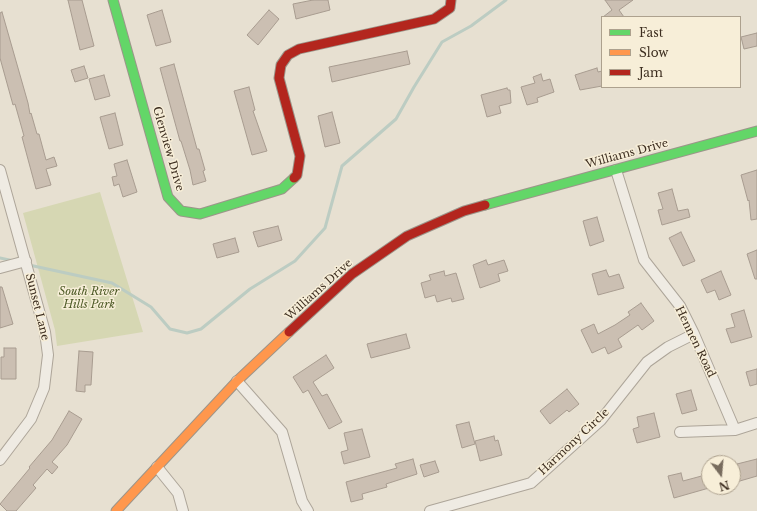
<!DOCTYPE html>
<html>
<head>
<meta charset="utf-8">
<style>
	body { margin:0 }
	#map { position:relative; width:757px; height:511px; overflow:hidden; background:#e7e0d1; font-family:"Libre Baskerville",serif }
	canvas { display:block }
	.legend { position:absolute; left:601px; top:16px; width:140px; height:72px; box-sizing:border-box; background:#f7eed8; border:1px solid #ada18e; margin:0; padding:5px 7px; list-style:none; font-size:12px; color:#3d2e20 }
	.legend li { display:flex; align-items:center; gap:8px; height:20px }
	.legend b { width:20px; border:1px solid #ada18e }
	.north { position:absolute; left:701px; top:455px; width:40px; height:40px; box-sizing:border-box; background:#f7eed8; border:1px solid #ada18e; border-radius:50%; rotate:164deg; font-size:11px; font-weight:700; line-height:16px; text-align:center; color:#3d2e20 }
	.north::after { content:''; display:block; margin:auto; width:14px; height:18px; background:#786c5e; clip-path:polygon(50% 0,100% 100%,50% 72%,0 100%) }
</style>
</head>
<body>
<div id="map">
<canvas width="757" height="511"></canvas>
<ul class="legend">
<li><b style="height:5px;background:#63d668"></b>Fast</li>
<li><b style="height:5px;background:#ff974d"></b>Slow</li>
<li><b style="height:5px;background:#b3261e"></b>Jam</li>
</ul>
<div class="north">N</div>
</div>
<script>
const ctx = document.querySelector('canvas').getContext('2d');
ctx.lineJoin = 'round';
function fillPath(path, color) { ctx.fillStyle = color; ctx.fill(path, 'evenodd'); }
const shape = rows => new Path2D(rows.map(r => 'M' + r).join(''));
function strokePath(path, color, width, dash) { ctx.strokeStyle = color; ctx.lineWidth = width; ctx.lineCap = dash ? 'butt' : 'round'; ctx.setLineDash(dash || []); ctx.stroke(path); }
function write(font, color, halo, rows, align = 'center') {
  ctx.font = font + ' "Libre Baskerville",serif'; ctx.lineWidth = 3; ctx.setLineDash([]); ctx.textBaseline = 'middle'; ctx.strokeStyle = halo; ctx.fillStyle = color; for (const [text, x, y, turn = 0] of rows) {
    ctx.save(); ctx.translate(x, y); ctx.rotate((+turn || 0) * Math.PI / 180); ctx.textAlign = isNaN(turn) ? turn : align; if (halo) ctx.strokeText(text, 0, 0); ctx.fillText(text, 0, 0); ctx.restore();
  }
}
fillPath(shape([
	[100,192,143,332,57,346,55,330,23,213]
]), '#d6d7b3');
strokePath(shape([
	[0,258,14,261],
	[29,265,112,283,151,307,170,329,187,333,201,329,250,289,295,261,325,228,342,166,396,119,414,87,442,42,471,26,506,0]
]), '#bcccc2', 3);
const building = shape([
	[68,0,82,0,94,46,80,50,68,0],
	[313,0,328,0,330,10,296,19,293,4,313,0],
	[605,0,633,0,619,10,624,17,603,17,612,10,605,0],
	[162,10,171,42,156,46,147,15,162,10],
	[269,10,279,19,258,45,247,35,269,10],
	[2,12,28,103,30,114,31,113,37,134,39,134,46,160,54,157,57,166,46,169,51,185,36,189,22,137,24,136,15,104,13,105,0,58,0,13,2,12],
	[757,33,757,46,744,49,741,37,757,33],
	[407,51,410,64,332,82,329,67,407,51],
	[174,64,197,149,199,149,205,170,203,171,206,181,193,185,190,170,181,141,180,141,160,68,174,64],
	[84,66,88,78,75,82,71,70,84,66],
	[597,68,598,72,602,71,602,86,580,90,575,75,597,68],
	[541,74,543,81,550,79,554,92,537,98,538,102,527,105,521,87,535,83,533,77,541,74],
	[104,75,110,96,95,100,89,79,104,75],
	[249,87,255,110,253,111,267,151,252,155,234,91,249,87],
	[507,88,508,90,510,90,511,103,499,106,501,113,487,117,481,95,507,88],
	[332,112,340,143,325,147,318,116,332,112],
	[115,113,123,145,109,149,100,117,115,113],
	[127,160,137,192,123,197,119,184,114,186,112,177,117,176,114,164,127,160],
	[757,170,757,219,751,220,749,200,748,201,741,175,757,170],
	[672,189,678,211,688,209,690,217,662,225,658,210,663,209,658,193,672,189],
	[597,217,604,241,590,246,583,221,597,217],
	[278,226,282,240,258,247,253,232,278,226],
	[681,232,695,261,683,266,669,238,681,232],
	[235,238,239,252,217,258,213,244,235,238],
	[757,250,757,279,755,279,747,254,757,250],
	[486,260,488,265,504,260,508,271,498,274,500,281,480,288,473,265,486,260],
	[606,270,609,277,619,274,624,288,598,295,592,274,606,270],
	[444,271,445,276,456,273,464,299,452,302,451,298,437,302,435,295,425,298,421,283,431,280,429,275,444,271],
	[721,271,731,295,719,300,715,290,707,293,701,280,721,271],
	[0,287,2,287,13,324,0,328,0,287],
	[641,303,654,321,642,330,638,325,618,339,622,347,608,354,605,347,592,353,581,330,594,324,598,334,615,325,630,315,628,312,641,303],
	[744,310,752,337,731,343,726,329,735,327,731,314,744,310],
	[406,334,410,348,371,358,367,344,406,334],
	[4,348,16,348,16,379,1,379,1,357,4,357,4,348],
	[79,351,93,352,91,385,85,385,85,392,76,391,79,351],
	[326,355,334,368,313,382,322,396,327,394,342,422,329,429,308,390,303,393,293,377,326,355],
	[757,369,757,384,750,386,746,372,757,369],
	[567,389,579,404,569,412,567,410,550,424,540,411,567,389],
	[691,390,697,410,682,414,676,394,691,390],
	[69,411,82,419,67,445,52,462,58,467,52,474,47,469,33,485,36,488,16,511,7,511,0,504,30,468,29,467,52,440,69,411],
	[654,413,660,437,637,443,633,429,639,427,637,417,654,413],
	[469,422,475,444,462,448,456,425,469,422],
	[362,429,370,457,344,464,341,452,348,450,344,433,362,429],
	[494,436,495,441,498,440,502,455,480,461,475,441,494,436],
	[413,459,417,474,386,484,387,487,362,494,363,499,351,502,346,482,397,468,395,464,413,459],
	[757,459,757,476,733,483,733,465,757,459],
	[435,461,439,472,424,477,420,465,435,461],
	[681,473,683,481,709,474,709,488,674,498,668,476,681,473]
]);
fillPath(building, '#cbbfb2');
strokePath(building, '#a89c90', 1);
const street = shape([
	[0,170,45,332,48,355,44,388,31,419,0,460],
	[616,170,644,260,680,306,694,334,735,430],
	[0,268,26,261],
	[237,381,282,432,302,501,308,511],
	[680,432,735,430,757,423],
	[157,467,178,493,183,511],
	[430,511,531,483,601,420,647,362,668,347,694,334]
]);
const fast = shape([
	[113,0,168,197,181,211,200,214,282,189,294,178],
	[485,205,757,131]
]);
const slow = shape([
	[116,511,237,381,289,332]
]);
const jam = shape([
	[294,178,297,175,300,156,279,78,281,65,288,55,299,49,434,19,450,8,451,0],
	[289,332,352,274,407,236,464,211,485,205]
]);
strokePath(street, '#ada599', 12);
strokePath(fast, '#9c958a', 11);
strokePath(slow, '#9c958a', 11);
strokePath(jam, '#9c958a', 11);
strokePath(street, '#efebe3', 10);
strokePath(fast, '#63d668', 9);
strokePath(slow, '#ff974d', 9);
strokePath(jam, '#b3261e', 9);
write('11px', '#3d2e20', '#f7eed8', [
	["Glenview Drive",168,149,74],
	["Williams Drive",627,154,-15],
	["Williams Drive",319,290,-42],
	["Sunset Lane",37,307,76],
	["Hennen Road",695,342,64],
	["Harmony Circle",574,442,-43]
]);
write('italic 11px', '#4d5a26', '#f7eed8', [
	["South River",89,292],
	["Hills Park",89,305]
]);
</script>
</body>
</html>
